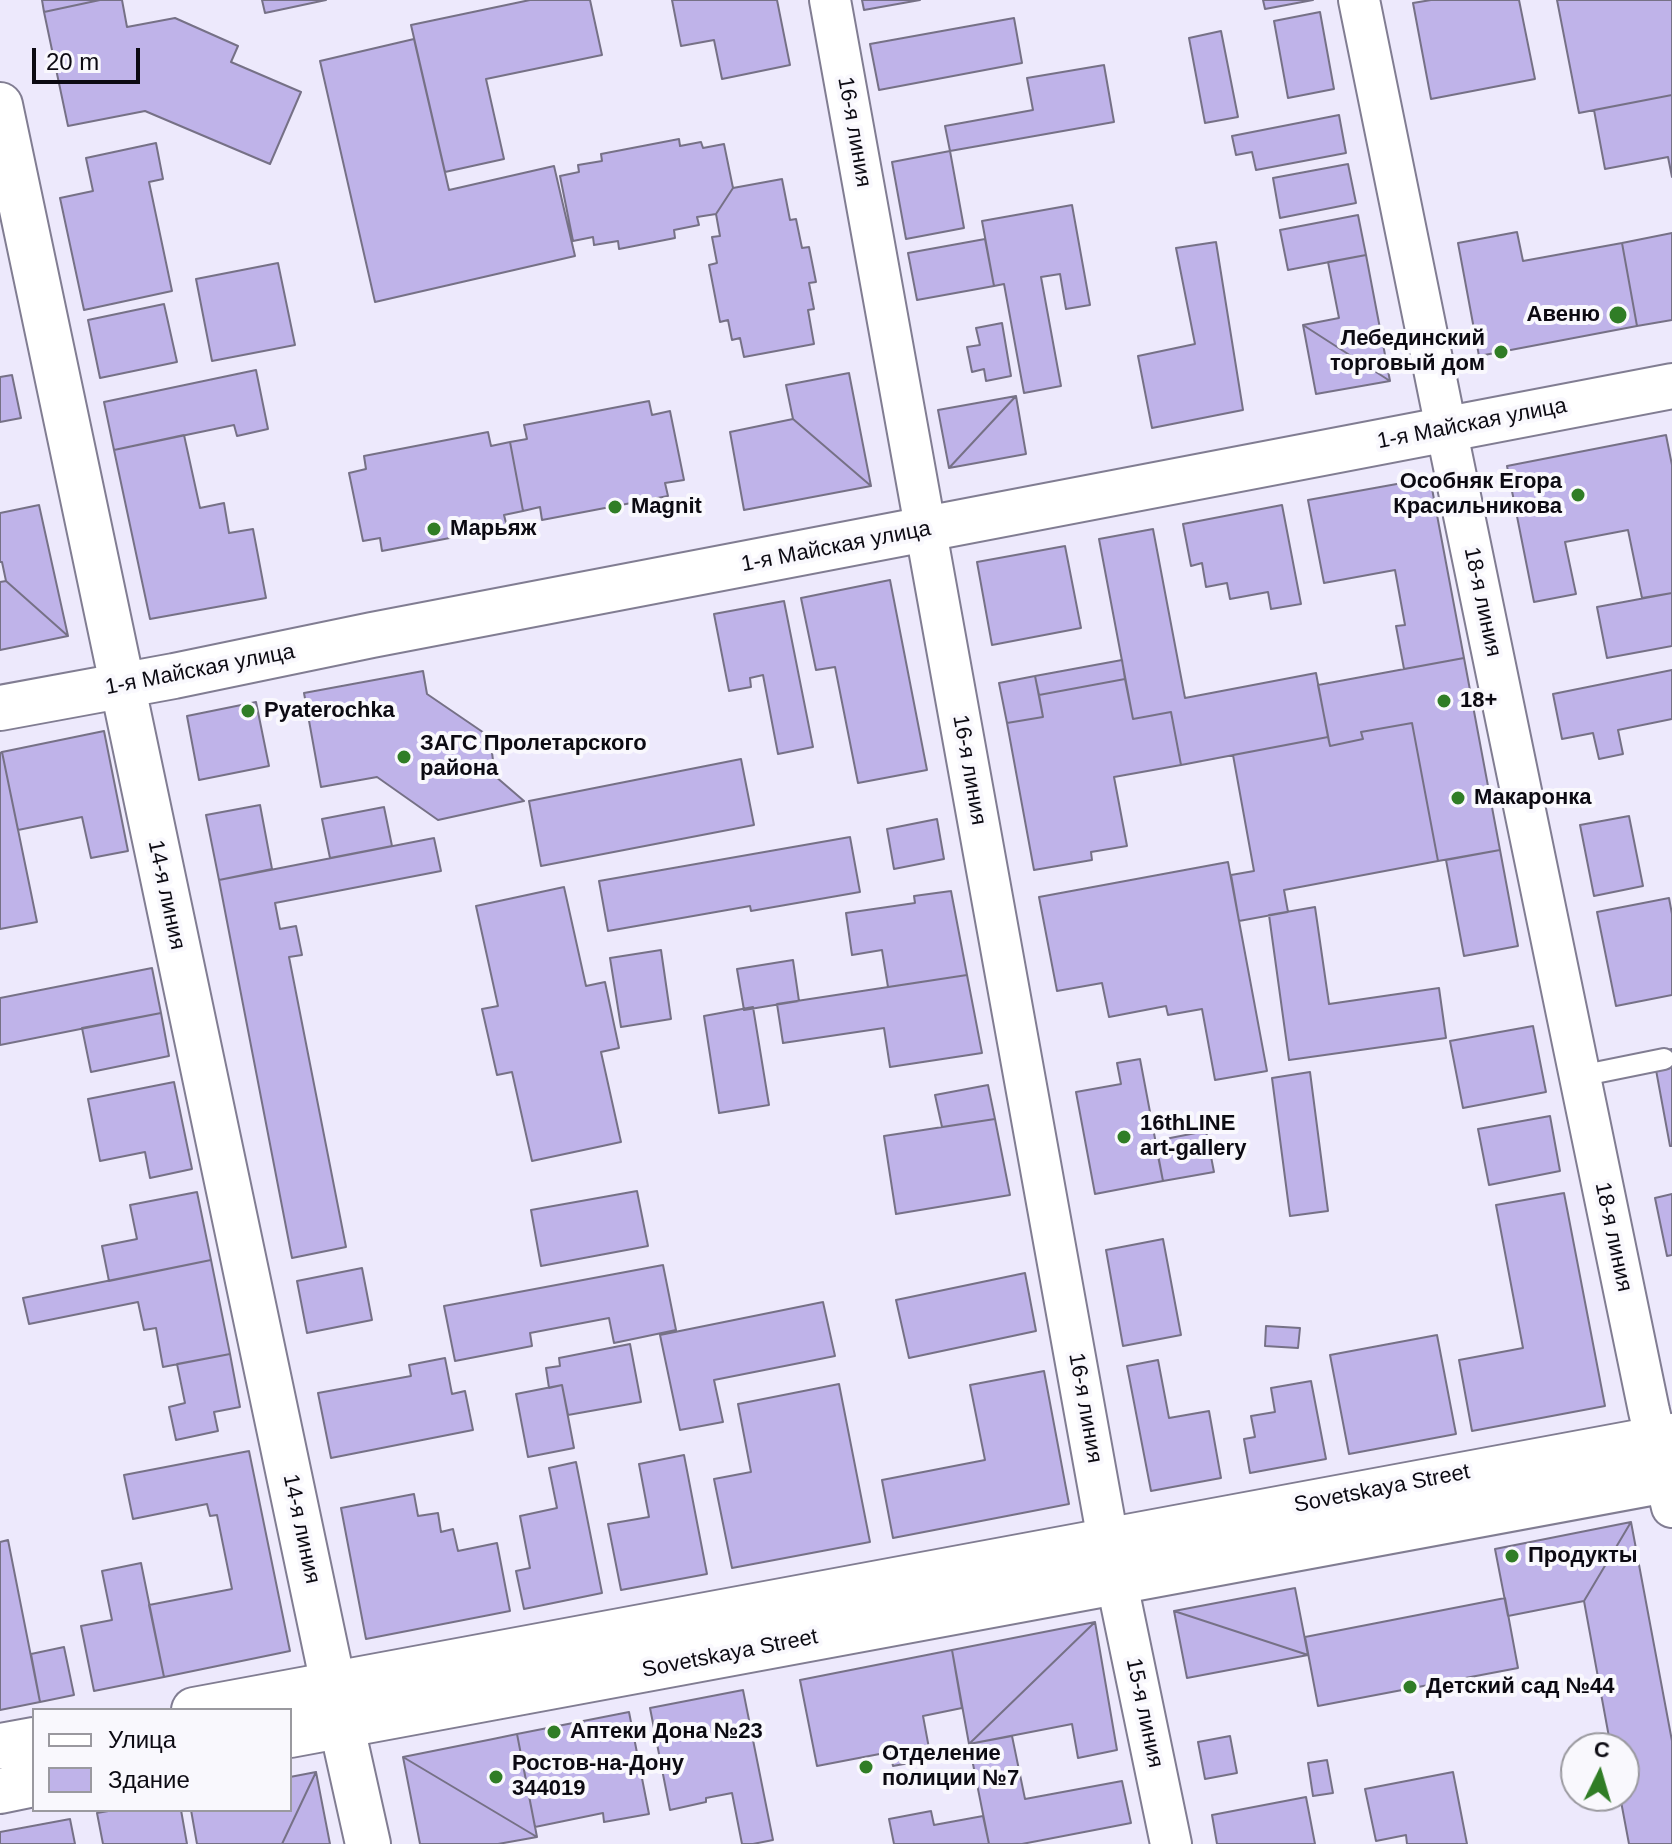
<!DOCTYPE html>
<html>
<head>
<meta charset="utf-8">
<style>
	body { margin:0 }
	#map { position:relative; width:1672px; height:1844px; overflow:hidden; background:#ede9fc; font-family:Helvetica,sans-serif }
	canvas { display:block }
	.legend { position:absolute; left:32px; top:1708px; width:260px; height:104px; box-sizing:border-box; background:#f9f8fd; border:2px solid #9a999f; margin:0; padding:10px 14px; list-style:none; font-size:24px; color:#0c0a12 }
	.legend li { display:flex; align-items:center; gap:16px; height:40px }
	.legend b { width:40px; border:2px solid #9a999f }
	.north { position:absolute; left:1560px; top:1732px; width:80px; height:80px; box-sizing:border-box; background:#f9f8fd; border:2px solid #9a999f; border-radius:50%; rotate:5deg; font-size:22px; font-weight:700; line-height:32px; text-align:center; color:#0c0a12 }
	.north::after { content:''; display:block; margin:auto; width:28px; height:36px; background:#307d26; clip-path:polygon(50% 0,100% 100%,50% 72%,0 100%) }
	.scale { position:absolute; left:32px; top:48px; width:108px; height:36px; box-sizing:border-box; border:4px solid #0c0a12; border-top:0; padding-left:10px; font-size:24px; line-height:28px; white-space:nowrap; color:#0c0a12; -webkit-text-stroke:6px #f9f8fd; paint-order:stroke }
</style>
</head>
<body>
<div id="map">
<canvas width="1672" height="1844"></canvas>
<ul class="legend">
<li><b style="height:10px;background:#fff"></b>Улица</li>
<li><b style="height:22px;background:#bfb3e9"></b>Здание</li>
</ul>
<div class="north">С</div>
<div class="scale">20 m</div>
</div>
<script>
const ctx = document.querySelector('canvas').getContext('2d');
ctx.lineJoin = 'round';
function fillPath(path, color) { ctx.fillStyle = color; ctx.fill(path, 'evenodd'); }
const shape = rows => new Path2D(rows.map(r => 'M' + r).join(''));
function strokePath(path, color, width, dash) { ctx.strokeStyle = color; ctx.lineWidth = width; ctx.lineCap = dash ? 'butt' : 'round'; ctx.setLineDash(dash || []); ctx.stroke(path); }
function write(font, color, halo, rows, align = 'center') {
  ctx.font = font + ' Helvetica,sans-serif'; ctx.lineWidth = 8; ctx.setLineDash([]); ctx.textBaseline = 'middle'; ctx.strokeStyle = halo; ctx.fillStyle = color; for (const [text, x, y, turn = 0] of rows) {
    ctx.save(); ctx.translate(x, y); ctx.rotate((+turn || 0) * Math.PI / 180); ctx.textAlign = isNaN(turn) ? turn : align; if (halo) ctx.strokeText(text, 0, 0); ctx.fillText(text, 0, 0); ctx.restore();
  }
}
const building = shape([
	[42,0,100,0,44,12,42,0],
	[100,0,122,0,127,27,175,18,238,46,231,62,301,92,270,164,145,111,68,126,44,12,100,0],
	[262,0,326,0,265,13,262,0],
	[530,0,590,0,602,55,486,79,504,159,445,172,411,25,530,0],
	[672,0,777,0,790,65,722,79,714,40,681,46,672,0],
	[862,0,920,0,864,10,862,0],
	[1263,0,1313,0,1265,9,1263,0],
	[1431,0,1519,0,1535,79,1431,99,1413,3,1431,0],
	[1557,0,1672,0,1672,95,1579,113,1557,0],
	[1320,12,1334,89,1288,98,1274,21,1320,12],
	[1014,18,1022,63,879,90,870,44,1014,18],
	[1221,31,1238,117,1205,123,1189,38,1221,31],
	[414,39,449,190,554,166,575,256,375,302,320,61,414,39],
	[1104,65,1114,122,950,151,945,126,1033,110,1027,78,1104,65],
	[1672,95,1672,177,1668,157,1605,169,1594,110,1672,95],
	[1339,115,1346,153,1256,170,1252,152,1236,155,1232,136,1339,115],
	[679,139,680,146,701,142,703,148,724,144,733,188,716,214,697,217,699,225,674,230,675,238,619,249,618,241,594,245,593,237,573,241,560,176,579,172,578,165,602,161,601,154,679,139],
	[156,143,163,179,149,182,172,291,84,310,60,198,93,191,86,158,156,143],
	[950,151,964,228,906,239,892,162,950,151],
	[1348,164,1356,203,1280,218,1273,178,1348,164],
	[782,179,790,220,796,219,802,248,809,247,816,282,809,283,814,309,808,310,814,344,744,357,740,338,732,340,728,320,720,322,709,265,717,263,712,237,720,236,716,214,733,188,782,179],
	[1072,205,1090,305,1066,309,1060,274,1041,277,1061,386,1024,393,1004,284,994,286,982,221,1072,205],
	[1358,215,1366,255,1288,270,1280,230,1358,215],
	[1517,232,1523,261,1622,243,1637,326,1479,356,1458,243,1517,232],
	[1672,233,1672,320,1637,326,1622,243,1672,233],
	[985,239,994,286,917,300,908,253,985,239],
	[1216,242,1243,410,1152,428,1138,356,1195,344,1176,248,1216,242],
	[1366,255,1390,381,1303,325,1339,318,1328,262,1366,255],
	[278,263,295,345,212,361,196,279,278,263],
	[164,304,177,362,100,378,88,320,164,304],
	[1002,323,1011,376,986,381,984,369,972,372,967,347,980,345,976,328,1002,323],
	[1303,325,1390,381,1316,394,1303,325],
	[256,370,268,429,237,436,234,425,114,450,104,402,256,370],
	[849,373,871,486,793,419,786,385,849,373],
	[12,375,21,418,0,422,0,377,12,375],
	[1016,396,1026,454,949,468,1016,396],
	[1016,396,949,468,938,410,1016,396],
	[649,401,652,415,670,411,684,480,665,483,668,496,542,520,540,507,523,511,510,442,527,439,524,425,649,401],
	[793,419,871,486,744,510,730,432,793,419],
	[488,432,491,446,510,442,523,511,504,515,507,527,382,551,380,538,363,541,349,473,366,469,364,456,488,432],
	[184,435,200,508,224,503,229,533,253,529,266,598,150,619,114,450,184,435],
	[1666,435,1672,465,1672,593,1642,598,1628,530,1565,542,1576,594,1534,602,1507,466,1666,435],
	[1430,478,1464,658,1404,669,1396,626,1405,625,1395,570,1324,583,1308,500,1430,478],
	[39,505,68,636,6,581,2,562,0,562,0,513,39,505],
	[1282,505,1301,604,1271,609,1268,592,1230,599,1227,583,1206,587,1202,563,1191,566,1183,524,1282,505],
	[1153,529,1185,698,1316,673,1328,737,1181,765,1171,712,1133,719,1099,539,1153,529],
	[1065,546,1081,628,992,645,977,562,1065,546],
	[890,580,927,770,858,783,835,667,816,670,801,598,890,580],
	[6,581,68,636,0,650,0,582,6,581],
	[1672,593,1672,646,1607,658,1597,607,1672,593],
	[784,601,813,747,778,754,763,675,750,678,751,687,729,691,714,614,784,601],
	[1464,658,1500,850,1438,861,1412,723,1361,732,1363,739,1330,746,1318,685,1464,658],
	[1122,660,1125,679,1039,695,1035,676,1122,660],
	[1672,670,1672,719,1618,730,1623,754,1599,759,1593,733,1562,739,1553,694,1672,670],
	[423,671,427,694,490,737,495,776,524,801,438,820,377,777,321,787,304,693,423,671],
	[1035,676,1043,717,1007,723,999,683,1035,676],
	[1125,679,1133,719,1171,712,1181,765,1114,777,1127,846,1091,852,1092,860,1034,870,1007,723,1043,717,1039,695,1125,679],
	[256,702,269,766,199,780,187,716,256,702],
	[1412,723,1438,861,1284,890,1288,912,1239,921,1231,875,1254,871,1233,755,1328,737,1330,746,1363,739,1361,732,1412,723],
	[104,731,128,851,91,858,82,817,18,830,2,752,104,731],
	[2,752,37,922,0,929,0,753,2,752],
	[741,759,754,825,541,866,529,801,741,759],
	[260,805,272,869,219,880,206,815,260,805],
	[384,807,392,846,330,858,322,819,384,807],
	[1629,816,1643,886,1594,896,1580,825,1629,816],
	[937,819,944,859,894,869,887,829,937,819],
	[850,837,860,892,751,911,750,906,608,931,599,881,850,837],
	[434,838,441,871,275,903,280,929,296,926,302,955,289,957,346,1247,292,1258,219,880,434,838],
	[1500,850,1518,946,1464,956,1446,860,1500,850],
	[1228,862,1267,1071,1215,1080,1202,1009,1168,1015,1166,1006,1109,1017,1102,983,1057,991,1039,897,1228,862],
	[564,887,586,986,605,982,619,1048,601,1052,621,1142,532,1161,512,1072,497,1075,482,1009,498,1006,476,906,564,887],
	[951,891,967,975,888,987,882,950,852,955,846,913,915,903,914,896,951,891],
	[1669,898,1672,914,1672,995,1616,1006,1597,912,1669,898],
	[1315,907,1329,1004,1439,988,1446,1038,1289,1060,1269,915,1315,907],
	[661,950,671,1019,621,1027,610,958,661,950],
	[793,960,799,1001,744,1010,737,969,793,960],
	[152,968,161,1013,0,1045,0,998,152,968],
	[967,975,982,1053,890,1067,884,1028,783,1043,777,1004,967,975],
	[753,1007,769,1105,719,1113,704,1016,753,1007],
	[161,1013,169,1056,91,1072,82,1028,161,1013],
	[1533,1026,1546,1092,1463,1108,1450,1041,1533,1026],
	[1672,1049,1672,1146,1670,1146,1656,1070,1662,1051,1672,1049],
	[1140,1059,1163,1181,1095,1194,1076,1092,1121,1084,1117,1063,1140,1059],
	[1310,1072,1328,1211,1290,1216,1272,1078,1310,1072],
	[174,1082,192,1169,150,1178,145,1152,100,1161,88,1099,174,1082],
	[988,1085,995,1119,942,1127,935,1095,988,1085],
	[1550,1116,1560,1171,1489,1185,1478,1129,1550,1116],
	[995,1119,1010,1195,896,1214,884,1136,995,1119],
	[1206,1131,1214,1172,1163,1181,1155,1141,1206,1131],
	[637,1191,648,1246,541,1266,531,1210,637,1191],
	[197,1192,211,1260,109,1281,102,1246,137,1239,130,1205,197,1192],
	[1564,1193,1605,1406,1472,1431,1459,1360,1523,1348,1496,1205,1564,1193],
	[1672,1194,1672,1255,1667,1256,1655,1198,1672,1194],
	[1163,1239,1181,1335,1123,1346,1106,1250,1163,1239],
	[211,1260,230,1354,163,1367,156,1328,144,1330,138,1302,29,1324,23,1298,211,1260],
	[663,1265,676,1330,614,1343,609,1318,530,1333,532,1346,455,1361,444,1306,663,1265],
	[362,1268,372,1320,307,1333,297,1281,362,1268],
	[1025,1273,1036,1331,909,1358,896,1300,1025,1273],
	[823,1302,835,1356,714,1380,723,1422,680,1430,660,1335,823,1302],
	[1266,1326,1300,1328,1298,1348,1265,1346,1266,1326],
	[1437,1335,1456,1434,1349,1454,1330,1355,1437,1335],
	[630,1344,641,1402,568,1415,562,1385,549,1388,546,1368,560,1366,559,1358,630,1344],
	[230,1354,240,1407,214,1412,218,1431,176,1440,169,1407,185,1403,177,1364,230,1354],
	[445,1358,452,1394,465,1391,473,1430,331,1458,318,1393,411,1376,409,1365,445,1358],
	[1158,1360,1169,1418,1209,1411,1221,1478,1151,1491,1127,1366,1158,1360],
	[1044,1371,1069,1504,893,1538,882,1480,985,1460,970,1385,1044,1371],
	[1311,1381,1326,1459,1250,1473,1244,1439,1255,1437,1251,1416,1275,1412,1271,1388,1311,1381],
	[839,1384,870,1542,732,1568,714,1479,751,1472,738,1404,839,1384],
	[562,1385,574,1448,528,1457,516,1394,562,1385],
	[249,1451,290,1651,164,1677,149,1605,232,1589,217,1515,210,1516,207,1504,133,1519,124,1475,249,1451],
	[684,1455,707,1574,621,1590,608,1524,649,1517,639,1464,684,1455],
	[576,1462,602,1593,524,1609,516,1571,530,1568,520,1516,557,1508,549,1468,576,1462],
	[414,1494,418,1516,438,1513,441,1532,453,1529,458,1551,497,1543,510,1611,366,1639,341,1508,414,1494],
	[1631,1522,1672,1741,1672,1844,1629,1844,1620,1796,1624,1796,1624,1748,1611,1748,1584,1601,1631,1522],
	[1631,1522,1584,1601,1508,1616,1495,1549,1631,1522],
	[8,1540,40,1702,0,1710,0,1542,8,1540],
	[141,1563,164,1677,94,1691,81,1626,112,1620,102,1571,141,1563],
	[1295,1588,1308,1655,1174,1611,1295,1588],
	[1505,1598,1518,1668,1318,1706,1305,1637,1505,1598],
	[1174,1611,1308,1655,1187,1678,1174,1611],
	[1095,1622,969,1744,952,1650,1095,1622],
	[1095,1622,1117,1750,1078,1758,1072,1724,969,1744,1095,1622],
	[64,1647,74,1695,40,1702,31,1654,64,1647],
	[952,1650,962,1708,923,1716,931,1759,893,1766,890,1752,817,1766,800,1680,952,1650],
	[743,1690,773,1840,753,1844,742,1844,732,1793,706,1798,706,1802,670,1810,650,1708,743,1690],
	[629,1712,649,1814,604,1822,603,1813,535,1827,517,1734,629,1712],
	[517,1734,537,1837,403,1757,493,1739,517,1734],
	[1012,1736,1025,1799,1122,1781,1131,1823,1022,1844,989,1844,969,1744,1012,1736],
	[1230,1736,1237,1773,1205,1779,1198,1742,1230,1736],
	[403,1757,537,1837,498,1844,420,1844,403,1757],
	[1327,1760,1333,1793,1313,1796,1308,1763,1327,1760],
	[316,1772,330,1844,282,1844,316,1772],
	[316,1772,282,1844,197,1844,191,1810,290,1810,290,1777,316,1772],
	[1453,1772,1467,1844,1407,1844,1406,1835,1376,1841,1365,1789,1453,1772],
	[1306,1797,1315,1844,1217,1844,1212,1815,1306,1797],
	[114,1810,181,1810,187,1844,103,1844,97,1813,114,1810],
	[931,1811,934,1825,983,1816,989,1844,894,1844,889,1819,931,1811],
	[70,1819,75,1844,0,1844,0,1832,70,1819]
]);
fillPath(building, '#bfb3e9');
strokePath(building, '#767186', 2);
const service = shape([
	[1580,1076,1664,1059]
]);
const minor = shape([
	[830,0,1108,1540,1171,1844],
	[1359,0,1446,428,1649,1411,1672,1507]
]);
const tertiary = shape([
	[0,105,347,1750,368,1844],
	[0,708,174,676,372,635,1672,386]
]);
const secondary = shape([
	[194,1710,1672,1436],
	[290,1735,1672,1479],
	[0,1746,34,1740],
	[0,1791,34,1784]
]);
strokePath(service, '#817d92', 24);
strokePath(minor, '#817d92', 44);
strokePath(tertiary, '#817d92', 48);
strokePath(secondary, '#817d92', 48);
strokePath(service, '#fff', 20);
strokePath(minor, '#fff', 40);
strokePath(tertiary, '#fff', 44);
strokePath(secondary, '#fff', 44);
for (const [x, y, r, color] of [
	[1618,315,10,"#307d26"],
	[1501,352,8,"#307d26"],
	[1578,495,8,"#307d26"],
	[615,507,8,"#307d26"],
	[434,529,8,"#307d26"],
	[1444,701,8,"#307d26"],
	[248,711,8,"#307d26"],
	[404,757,8,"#307d26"],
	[1458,798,8,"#307d26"],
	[1124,1137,8,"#307d26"],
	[1512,1556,8,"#307d26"],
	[1410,1687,8,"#307d26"],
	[554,1732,8,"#307d26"],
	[866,1767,8,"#307d26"],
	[496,1777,8,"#307d26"]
]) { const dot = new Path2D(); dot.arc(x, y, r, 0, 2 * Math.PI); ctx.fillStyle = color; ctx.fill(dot); strokePath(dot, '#f9f8fd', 3); }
write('22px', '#0c0a12', '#f9f8fd', [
	["16-я линия",854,132,80],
	["1-я Майская улица",1472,424,-11],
	["1-я Майская улица",836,547,-11],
	["18-я линия",1482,602,78],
	["1-я Майская улица",200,670,-11],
	["16-я линия",969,770,80],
	["14-я линия",166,895,78],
	["18-я линия",1613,1237,78],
	["16-я линия",1085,1408,80],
	["Sovetskaya Street",1382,1489,-11],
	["14-я линия",301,1529,78],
	["Sovetskaya Street",730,1654,-11],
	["15-я линия",1144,1713,78]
]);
write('bold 22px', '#0c0a12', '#f9f8fd', [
	["Авеню",1600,315,"right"],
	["Лебединский",1485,339,"right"],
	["торговый дом",1485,364,"right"],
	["Особняк Егора",1562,482,"right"],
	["Красильникова",1562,507,"right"],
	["Magnit",631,507],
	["Марьяж",450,529],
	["18+",1460,701],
	["Pyaterochka",264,711],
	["ЗАГС Пролетарского",420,744],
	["района",420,769],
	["Макаронка",1474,798],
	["16thLINE",1140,1124],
	["art-gallery",1140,1149],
	["Продукты",1528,1556],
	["Детский сад №44",1426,1687],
	["Аптеки Дона №23",570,1732],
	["Отделение",882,1754],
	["полиции №7",882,1779],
	["Ростов-на-Дону",512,1764],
	["344019",512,1789]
], 'left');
</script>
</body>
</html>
